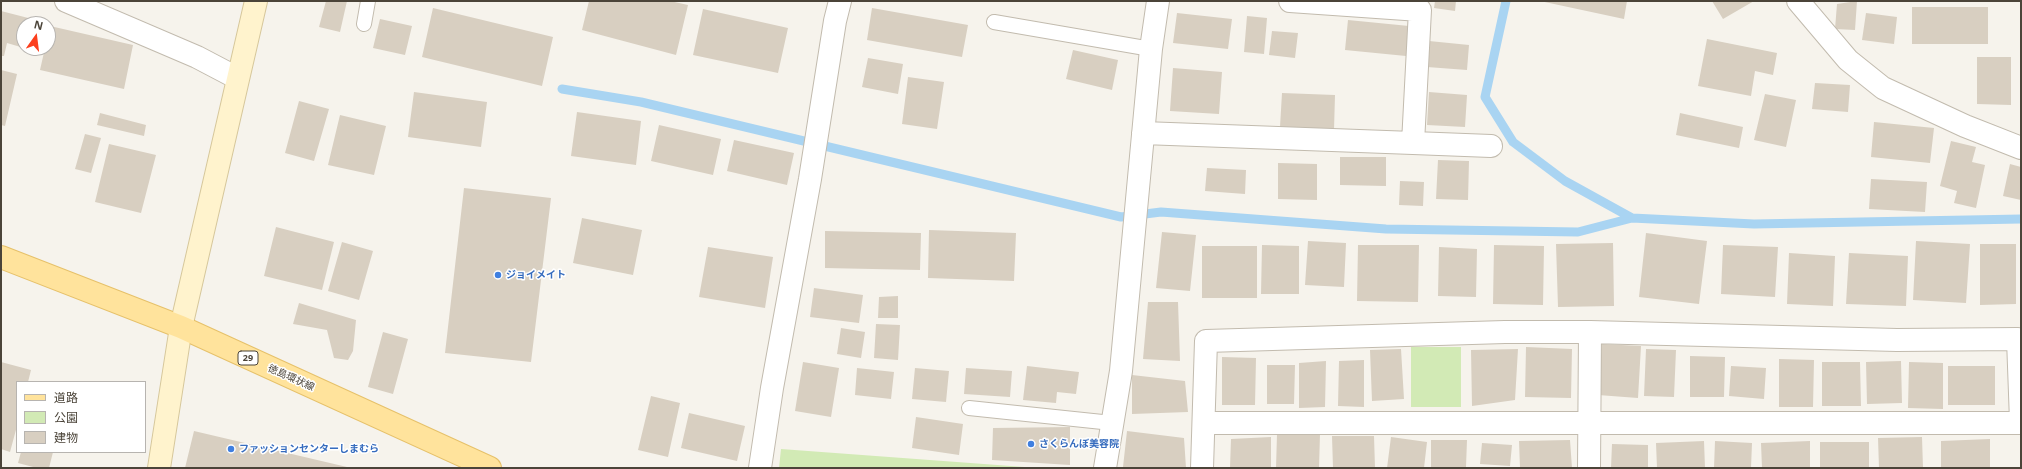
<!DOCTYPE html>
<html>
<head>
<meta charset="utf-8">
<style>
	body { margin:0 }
	#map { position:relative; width:2022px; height:469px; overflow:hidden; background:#f6f3ec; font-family:"Open Sans","Noto Sans JP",sans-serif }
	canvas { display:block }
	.frame { position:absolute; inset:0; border:2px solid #4b4439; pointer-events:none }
	.legend { position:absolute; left:16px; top:381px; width:130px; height:72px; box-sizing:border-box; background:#fff; border:1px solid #b7b4b0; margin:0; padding:5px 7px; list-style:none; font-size:12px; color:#4b4439 }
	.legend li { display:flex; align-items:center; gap:8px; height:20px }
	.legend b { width:20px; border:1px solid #b7b4b0 }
	.north { position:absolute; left:16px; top:16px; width:40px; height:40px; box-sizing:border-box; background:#fff; border:1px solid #b7b4b0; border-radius:50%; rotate:14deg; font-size:11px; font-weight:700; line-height:16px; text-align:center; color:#4b4439 }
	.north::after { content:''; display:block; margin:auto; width:14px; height:18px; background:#fc3f1d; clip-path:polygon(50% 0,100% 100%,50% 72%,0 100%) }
</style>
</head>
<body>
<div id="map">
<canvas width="2022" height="469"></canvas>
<div class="frame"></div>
<ul class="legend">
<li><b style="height:5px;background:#ffe39c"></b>道路</li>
<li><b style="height:11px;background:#d2eab5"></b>公園</li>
<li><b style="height:11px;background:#d8cfc1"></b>建物</li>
</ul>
<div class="north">N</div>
</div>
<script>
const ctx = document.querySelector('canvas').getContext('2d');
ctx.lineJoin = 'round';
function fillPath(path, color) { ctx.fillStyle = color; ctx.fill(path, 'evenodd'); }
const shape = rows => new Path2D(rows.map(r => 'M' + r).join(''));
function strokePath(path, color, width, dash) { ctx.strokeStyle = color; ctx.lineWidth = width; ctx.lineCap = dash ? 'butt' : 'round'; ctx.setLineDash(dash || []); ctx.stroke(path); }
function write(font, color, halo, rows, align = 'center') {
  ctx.font = font + ' "Open Sans","Noto Sans JP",sans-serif'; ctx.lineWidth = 3; ctx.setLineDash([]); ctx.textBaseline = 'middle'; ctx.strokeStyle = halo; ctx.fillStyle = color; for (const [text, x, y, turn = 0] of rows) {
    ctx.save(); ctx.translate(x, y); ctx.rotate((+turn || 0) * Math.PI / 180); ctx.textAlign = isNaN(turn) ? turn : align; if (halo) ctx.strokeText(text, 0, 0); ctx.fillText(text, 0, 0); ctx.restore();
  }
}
fillPath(shape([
	[1411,347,1461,347,1461,407,1411,407],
	[781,449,1038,468,779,468]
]), '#d2eab5');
strokePath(shape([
	[1506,1,1485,97,1513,142,1565,181,1632,218,1754,224,2021,219],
	[562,89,641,102,1121,217,1161,212,1386,229,1578,232,1632,218]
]), '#a9d4f2', 9);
fillPath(shape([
	[326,1,347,1,340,32,319,27],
	[589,1,670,1,688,5,676,55,582,30],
	[1435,1,1456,1,1455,11,1434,8],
	[1540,1,1627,1,1624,19],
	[1712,1,1754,1,1723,19],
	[1857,1,1855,30,1835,29,1837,4],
	[1912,7,1988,7,1988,44,1912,44],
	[433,8,553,37,542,86,422,57],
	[872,8,968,25,962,57,867,40],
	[703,9,788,28,778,73,693,55],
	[1,11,40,21,40,24,24,24,24,48,7,43,4,56,1,56],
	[1177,13,1232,19,1228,49,1173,43],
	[1866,13,1897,17,1894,44,1862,40],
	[1247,16,1267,18,1264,54,1244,52],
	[380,19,412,26,405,55,373,48],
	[1348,20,1409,26,1406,56,1345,50],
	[50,26,133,45,124,89,40,70,45,48,48,48],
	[1272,31,1298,33,1295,58,1269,55],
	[1707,39,1777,53,1773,75,1755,71,1751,96,1698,86],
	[1429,41,1469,45,1467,70,1427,67],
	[1073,50,1118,60,1112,90,1066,79],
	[1977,57,2011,57,2011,105,1977,104],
	[868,58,903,64,898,94,862,87],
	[1173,68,1222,72,1219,114,1170,111],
	[1,70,17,74,5,126,1,125],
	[908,77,944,82,937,129,902,124],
	[1815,83,1850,85,1848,112,1812,109],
	[414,92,487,102,481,147,408,137],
	[1429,92,1467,95,1465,127,1427,125],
	[1282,93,1335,95,1334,130,1280,127],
	[1765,94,1796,100,1786,147,1754,140],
	[299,101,329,109,314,161,285,153],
	[577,112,641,121,636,165,571,156],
	[100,113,146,125,144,136,97,125],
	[1680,113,1743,127,1739,148,1676,135],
	[340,115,386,126,374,175,328,165],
	[1874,122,1934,128,1930,163,1871,157],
	[659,125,721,139,713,175,651,161],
	[85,134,101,138,91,173,75,169],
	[734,140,794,153,787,185,727,171],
	[1951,141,1976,147,1972,162,1985,165,1976,208,1954,203,1957,191,1940,186],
	[109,144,156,155,141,213,95,202],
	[1340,157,1386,157,1386,186,1340,185],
	[1438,160,1469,161,1468,200,1436,199],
	[1278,163,1317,164,1317,200,1278,199],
	[2010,164,2021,167,2021,200,2003,196],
	[1207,168,1246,170,1245,194,1205,191],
	[1871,179,1927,182,1925,212,1869,209],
	[1400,181,1424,182,1423,206,1399,205],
	[464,188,551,198,531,362,445,353],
	[582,218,642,230,633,275,573,263],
	[276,227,334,242,322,290,264,276],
	[929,230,1016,233,1014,281,928,278],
	[825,231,921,233,920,270,825,268],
	[1162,232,1196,235,1190,291,1156,288],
	[1646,233,1707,241,1699,304,1639,297],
	[1308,241,1346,243,1344,287,1305,285],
	[1916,241,1970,244,1966,303,1913,300],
	[342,242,373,251,359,300,328,291],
	[1613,243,1614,306,1558,307,1556,244],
	[1980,244,2016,244,2016,304,1980,305],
	[1262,245,1299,246,1299,294,1261,294],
	[1358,245,1419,245,1418,302,1357,301],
	[1494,245,1544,246,1543,305,1493,304],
	[1723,245,1778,247,1775,297,1721,294],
	[1202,246,1257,246,1257,298,1202,298],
	[708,247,773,257,765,308,699,297],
	[1439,247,1477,249,1476,297,1438,296],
	[1789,253,1835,256,1833,306,1787,304],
	[1849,253,1908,256,1906,306,1846,304],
	[814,288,863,295,859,323,810,317],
	[898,296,898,318,878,318,879,297],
	[1148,302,1178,302,1180,361,1143,359],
	[299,303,356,320,353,351,348,360,334,358,327,330,293,324],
	[876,324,900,325,898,360,874,358],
	[841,328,865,332,861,358,837,354],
	[383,332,408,339,393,394,368,387],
	[1602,344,1641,346,1638,398,1598,395],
	[1526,347,1572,349,1571,398,1525,397],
	[1401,349,1404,399,1372,401,1370,350],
	[1518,349,1515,400,1472,406,1471,350],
	[1646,349,1676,350,1674,397,1644,396],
	[1690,356,1725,357,1724,397,1690,397],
	[1222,357,1256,358,1255,405,1222,405],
	[1779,359,1814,360,1813,407,1779,407],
	[1364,360,1364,407,1338,406,1339,361],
	[1326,361,1325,407,1299,408,1299,363],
	[1901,361,1902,403,1867,404,1866,362],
	[1,362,31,370,28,382,17,382,17,426,10,452,1,449],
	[803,362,839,368,831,417,795,411],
	[1822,362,1860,362,1861,406,1822,406],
	[1909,362,1943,363,1943,409,1908,408],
	[1267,365,1295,365,1294,404,1267,404],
	[1027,366,1079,372,1076,394,1057,392,1056,403,1023,400],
	[1731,366,1766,368,1764,399,1729,396],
	[1948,366,1995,366,1995,405,1948,405],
	[857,368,894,372,891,399,855,395],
	[915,368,949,371,946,402,912,399],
	[966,368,1012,371,1010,397,964,394],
	[1132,375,1185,381,1188,412,1132,414],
	[651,396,680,403,668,457,638,450],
	[689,413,745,426,737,461,681,448],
	[916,417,963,424,959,455,912,448],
	[1070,427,1070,465,992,460,993,428],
	[194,431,347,467,347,468,185,468],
	[1127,431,1184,438,1186,468,1123,467],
	[1277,434,1320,434,1319,468,1276,468],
	[1332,436,1374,436,1375,468,1333,468],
	[1271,437,1271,468,1230,468,1231,439],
	[1391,437,1427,442,1424,468,1387,468],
	[1922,437,1923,468,1879,468,1878,438],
	[1990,439,1990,468,1941,468,1941,441],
	[1431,440,1467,440,1466,467,1431,467],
	[1570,440,1572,468,1520,468,1519,441],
	[1704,441,1705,468,1657,468,1656,443],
	[1715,441,1752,443,1751,468,1714,468],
	[1810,441,1810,468,1762,468,1761,443],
	[1820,442,1869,442,1869,468,1820,468],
	[1482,443,1512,445,1510,466,1480,464],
	[1612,444,1648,445,1648,468,1611,468],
	[21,452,53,452,49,468,37,468,18,463]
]), '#d8cfc1');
const lane = shape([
	[994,22,1151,49],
	[364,24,368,1],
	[969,408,1112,423]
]);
const street = shape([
	[66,1,197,57,237,78],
	[1798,1,1848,60,1883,88,1965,126,2021,148],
	[1143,133,1413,143,1420,10,1290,1],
	[1413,143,1491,146],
	[1204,423,2021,423],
	[760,468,772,388,810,179,835,21,840,1],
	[1105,468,1121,371,1151,49,1158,1],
	[1202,468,1206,341,1505,332,1590,332,1897,340,2018,339,2021,421],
	[1589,468,1590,332]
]);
const secondary = shape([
	[159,468,181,327,256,1]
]);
const primary = shape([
	[1,257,181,327,490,468]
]);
strokePath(lane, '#c2bbae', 16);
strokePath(street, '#c2bbae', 24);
strokePath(secondary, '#d6c79b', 24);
strokePath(primary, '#e6c16a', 24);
strokePath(lane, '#fff', 14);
strokePath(street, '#fff', 22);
strokePath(secondary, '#fff3cd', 22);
strokePath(primary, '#ffe39c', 22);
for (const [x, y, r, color] of [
	[498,275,4,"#3f7fe0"],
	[1031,444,4,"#3f7fe0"],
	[231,449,4,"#3f7fe0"]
]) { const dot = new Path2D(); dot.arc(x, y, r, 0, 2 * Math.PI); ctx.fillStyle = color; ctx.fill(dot); strokePath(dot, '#fff', 1.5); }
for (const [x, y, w] of [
	[248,358,20]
]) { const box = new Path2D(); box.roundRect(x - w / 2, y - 7, w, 14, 3); ctx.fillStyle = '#fff'; ctx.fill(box); strokePath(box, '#4b4439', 1); }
write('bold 9px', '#4b4439', null, [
	["29",248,358]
]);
write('bold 10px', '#366cbe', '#fff', [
	["ジョイメイト",506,275],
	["さくらんぼ美容院",1039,444],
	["ファッションセンターしまむら",239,449]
], 'left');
write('10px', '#4b4439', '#fff', [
	["徳島環状線",291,378,24]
]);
</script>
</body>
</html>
